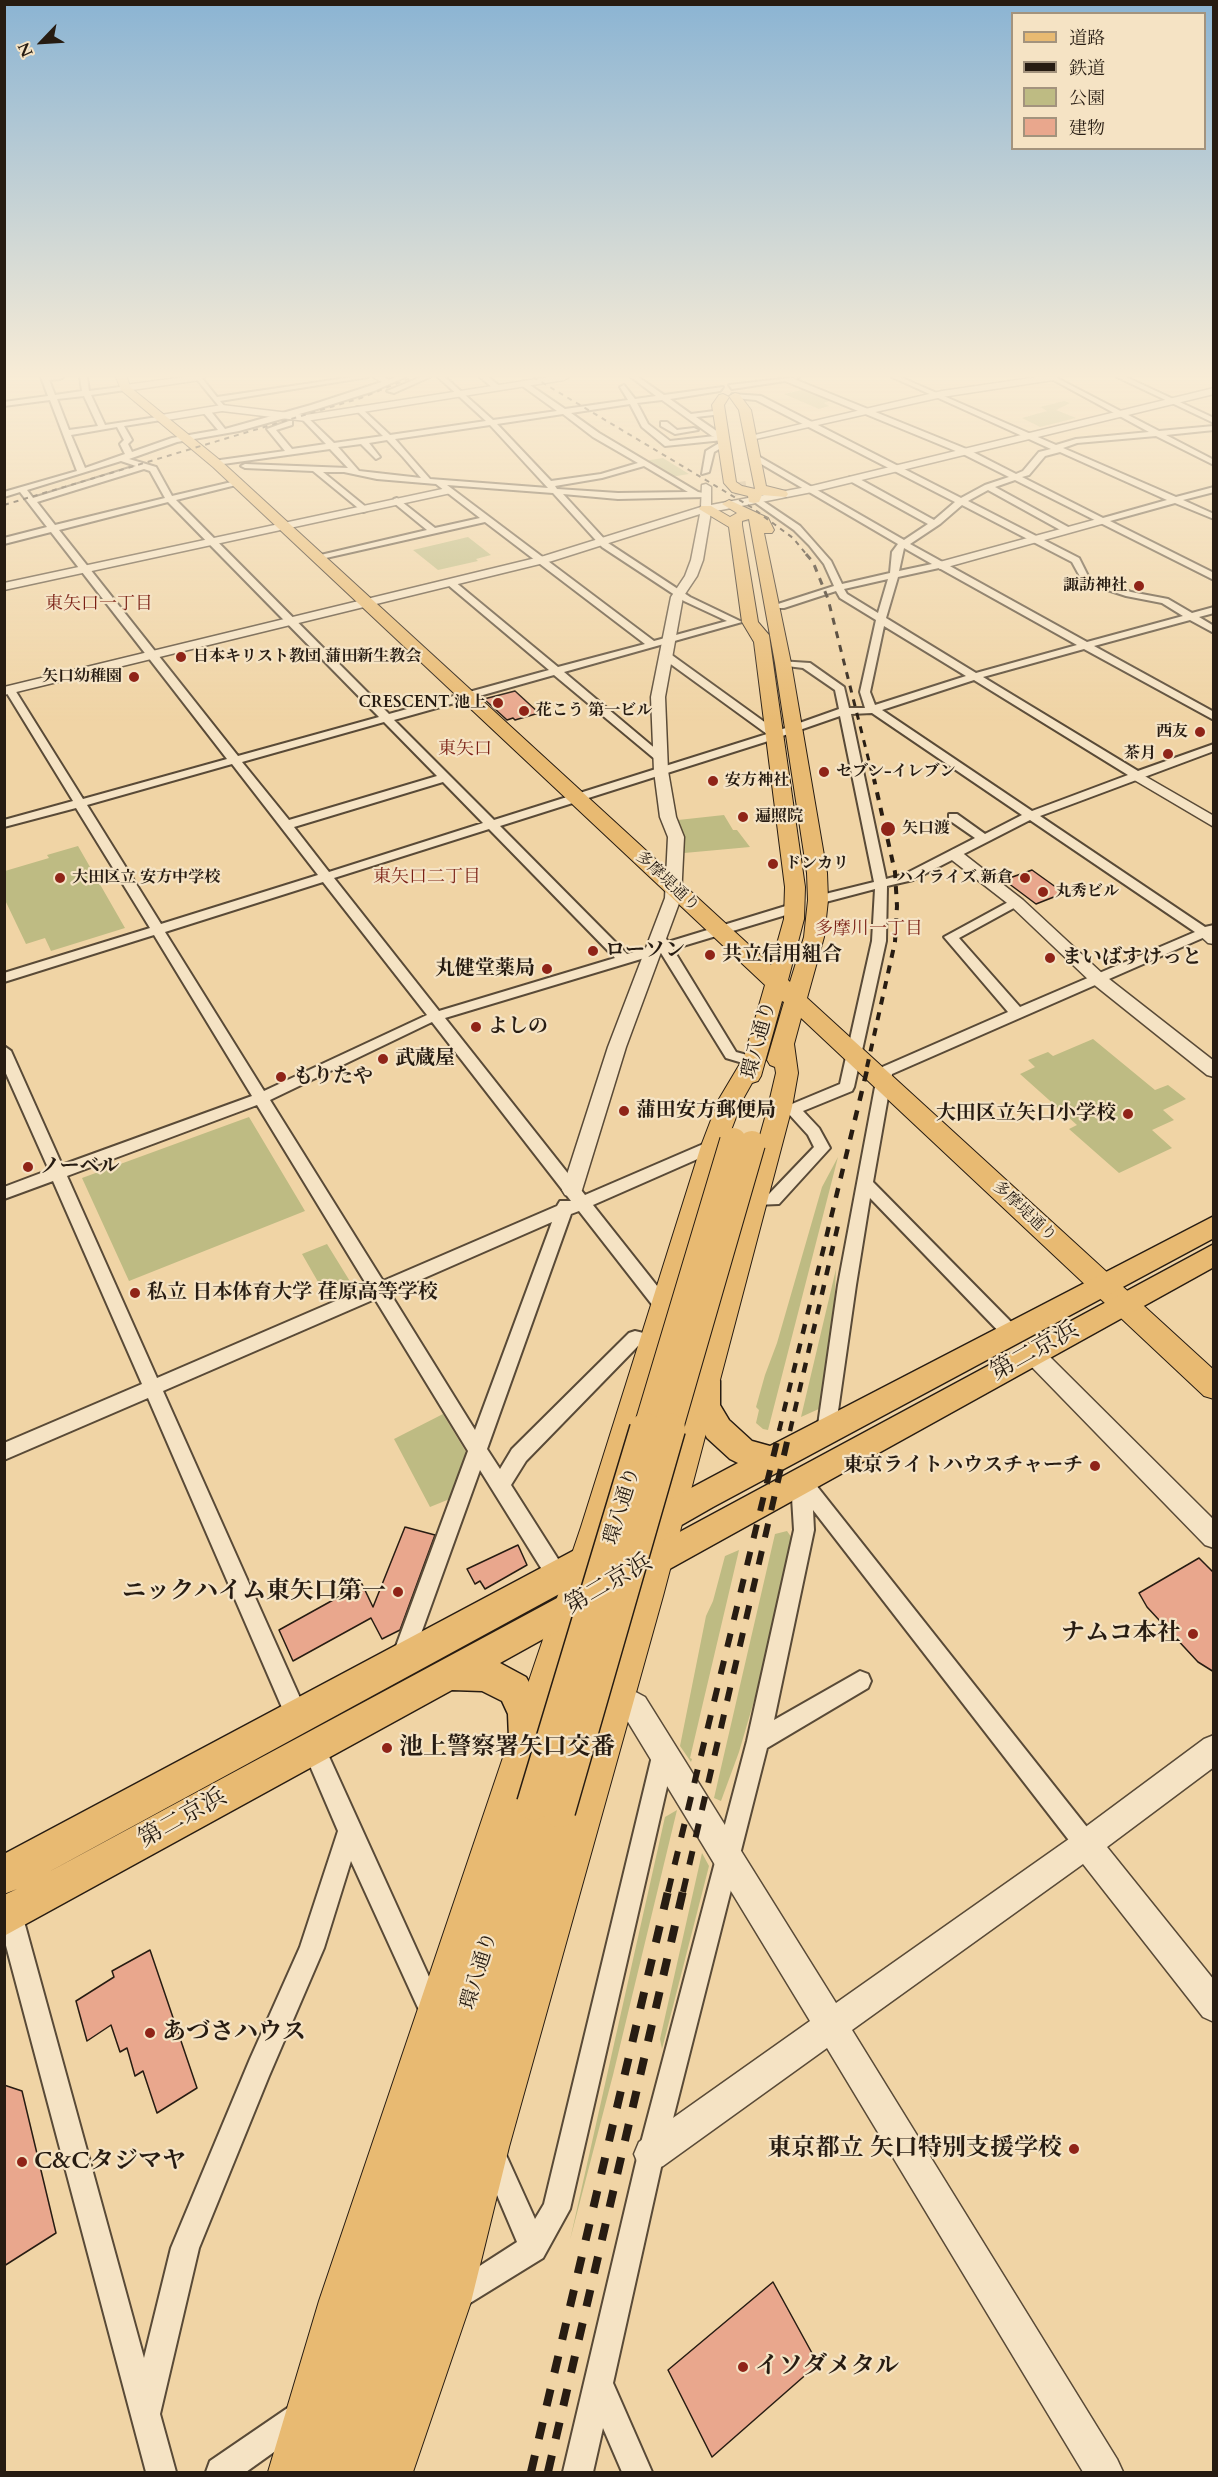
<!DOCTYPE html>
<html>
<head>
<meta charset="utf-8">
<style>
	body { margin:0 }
	#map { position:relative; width:1218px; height:2477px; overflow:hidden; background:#f0d4a5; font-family:Cardo,"Noto Serif JP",serif }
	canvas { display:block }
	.frame { position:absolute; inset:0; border:6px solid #271c12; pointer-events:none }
	.legend { position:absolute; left:1011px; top:12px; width:195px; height:138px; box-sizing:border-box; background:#f5e3c4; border:2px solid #a3937d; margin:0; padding:8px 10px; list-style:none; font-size:18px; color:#271c12 }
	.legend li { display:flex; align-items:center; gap:12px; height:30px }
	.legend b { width:30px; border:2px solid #a3937d }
	.north { position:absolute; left:12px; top:12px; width:60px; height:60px; -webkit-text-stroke:4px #f5e3c4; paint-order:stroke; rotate:245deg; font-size:16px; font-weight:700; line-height:24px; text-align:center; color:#271c12 }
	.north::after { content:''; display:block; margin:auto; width:21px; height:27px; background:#271c12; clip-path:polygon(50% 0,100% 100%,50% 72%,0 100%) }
</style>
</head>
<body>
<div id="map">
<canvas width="1218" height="2477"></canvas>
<div class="frame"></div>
<ul class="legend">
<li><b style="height:8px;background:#e8ba72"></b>道路</li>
<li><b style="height:8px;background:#271c12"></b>鉄道</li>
<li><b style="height:16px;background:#bebb83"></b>公園</li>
<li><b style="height:16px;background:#e9a78d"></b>建物</li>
</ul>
<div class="north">N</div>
</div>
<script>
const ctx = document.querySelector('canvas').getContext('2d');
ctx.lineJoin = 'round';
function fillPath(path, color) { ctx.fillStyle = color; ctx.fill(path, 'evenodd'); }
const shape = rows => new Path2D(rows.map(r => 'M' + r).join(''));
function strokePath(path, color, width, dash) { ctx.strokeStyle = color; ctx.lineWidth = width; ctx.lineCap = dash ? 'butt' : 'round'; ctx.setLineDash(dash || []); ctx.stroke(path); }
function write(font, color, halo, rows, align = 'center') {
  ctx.font = font + ' Cardo,"Noto Serif JP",serif'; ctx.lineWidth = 4.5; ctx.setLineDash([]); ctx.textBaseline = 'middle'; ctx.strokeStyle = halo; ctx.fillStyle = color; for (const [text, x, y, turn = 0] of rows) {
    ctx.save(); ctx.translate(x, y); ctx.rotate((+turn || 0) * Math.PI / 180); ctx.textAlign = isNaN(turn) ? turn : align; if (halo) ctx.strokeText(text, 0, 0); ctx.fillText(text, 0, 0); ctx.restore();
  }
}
fillPath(shape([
	[806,389,833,400,824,403,829,406,819,409,784,394],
	[1064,401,1070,403,1056,410,1076,418,1040,427,1022,418,1047,411,1040,407],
	[663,458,689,474,671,477,644,461],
	[468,537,491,555,476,559,478,561,438,570,413,550],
	[724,815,733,830,737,830,750,847,684,853,684,838,678,820],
	[78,846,125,928,51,951,45,938,26,944,5,900,5,871,49,858,47,855],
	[1093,1039,1155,1090,1168,1085,1186,1099,1163,1110,1174,1120,1152,1130,1172,1148,1119,1173,1069,1129,1077,1125,1020,1074,1035,1067,1028,1060,1048,1052,1053,1056],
	[249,1117,305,1211,129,1281,82,1178],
	[838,1157,768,1430,763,1429,756,1423,759,1410,756,1407,765,1375,777,1343,822,1187],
	[327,1244,351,1283,325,1294,302,1254],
	[836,1269,834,1310,836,1344,821,1408,801,1417],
	[443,1414,472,1462,457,1496,430,1507,394,1439],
	[787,1531,794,1541,766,1660,739,1752,721,1801,714,1798,775,1534],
	[739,1550,690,1758,692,1759,691,1762,680,1746,706,1616,713,1601,725,1556],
	[677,1810,613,2075,570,2240,665,1817],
	[702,1853,709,1866,662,2049,660,2039]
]), '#bebb83');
const building = shape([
	[515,691,539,713,515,720,513,718,507,720,484,699,515,691],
	[1032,870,1064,893,1036,904,1004,880,1032,870],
	[405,1527,435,1535,400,1630,382,1639,371,1618,293,1661,279,1630,362,1584,373,1607,405,1527],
	[518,1545,527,1565,485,1589,480,1581,475,1584,467,1569,518,1545],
	[1199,1558,1214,1573,1214,1672,1198,1662,1147,1607,1139,1593,1199,1558],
	[150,1950,197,2088,157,2113,143,2071,135,2076,127,2048,120,2052,111,2025,87,2041,76,2001,114,1977,112,1971,150,1950],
	[4,2085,22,2091,56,2233,4,2266,4,2085],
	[773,2282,818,2364,712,2457,668,2370,773,2282]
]);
fillPath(building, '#e9a78d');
strokePath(building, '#271c12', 1.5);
strokePath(shape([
	[739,482,746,522]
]), '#c8af88', 13, [13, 6]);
const minor = shape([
	[41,377,63,377,60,379,49,380,55,395,82,391,80,377,87,377,89,391,128,386,125,390,91,395,105,425,164,416,164,420,161,420,124,426,132,440,128,444,132,452,172,438,218,430,202,411,203,409,209,409,225,429,311,405,397,377,405,377,374,391,317,409,239,431,177,442,129,459,156,467,172,496,240,480,240,484,176,500,389,714,549,670,448,585,448,581,454,581,558,667,645,644,485,522,317,560,312,557,427,530,394,503,394,499,397,498,435,528,480,518,436,484,377,479,344,472,323,472,366,507,366,511,363,512,313,471,245,468,241,466,245,464,348,468,330,449,216,465,212,463,213,461,285,451,267,429,289,421,292,421,292,425,276,430,292,449,326,444,303,420,303,416,306,416,334,443,383,436,357,411,357,407,360,407,390,435,486,421,438,377,445,377,493,420,557,411,521,385,524,381,565,409,628,400,620,387,624,385,635,399,656,396,631,377,638,377,664,395,723,387,720,391,670,399,691,414,722,410,722,414,696,417,718,432,726,434,727,438,723,440,665,446,642,427,630,404,571,413,599,433,698,492,709,494,705,497,618,499,563,494,608,543,690,597,742,622,564,672,664,756,664,760,656,760,554,675,394,720,494,820,767,734,661,657,661,653,669,653,777,731,839,709,835,690,803,668,779,665,779,661,810,663,844,687,849,708,865,708,860,692,876,620,840,598,836,591,784,608,778,608,778,604,834,586,824,564,809,545,794,530,750,499,757,497,800,526,831,561,842,584,890,573,892,552,898,544,751,458,758,456,904,540,928,524,850,481,850,477,856,477,934,520,955,502,756,400,735,398,732,394,761,396,961,498,985,485,1009,477,963,454,785,381,732,389,729,385,799,377,794,379,969,450,1016,474,1023,471,1039,452,1051,449,892,377,900,377,1056,445,1076,439,1149,432,1048,377,1055,377,1159,431,1214,426,1214,430,1166,435,1214,460,1214,465,1156,436,1077,443,1063,448,1176,497,1214,487,1214,492,1183,500,1214,514,1214,519,1175,503,1110,521,1214,573,1214,580,1015,480,995,487,1070,528,1070,532,1064,532,988,490,968,501,1079,558,1089,578,1131,592,1168,599,1192,613,1214,607,1214,613,1199,617,1214,626,1214,633,1190,620,1094,646,1214,712,1214,720,1084,649,983,677,1138,771,1214,744,1214,751,1040,816,1205,927,1214,925,1214,933,892,1074,873,1182,1018,1329,1021,1334,1018,1339,1012,1341,1006,1339,870,1198,856,1285,835,1432,833,1438,826,1440,819,1438,817,1432,838,1285,878,1071,880,1068,1008,1012,944,937,1012,900,1017,899,1023,903,959,938,1020,1007,1195,932,1030,820,913,880,887,886,886,941,854,1087,852,1091,803,1111,819,1128,830,1148,779,1204,755,1205,749,1203,747,1199,749,1195,769,1194,814,1147,808,1135,788,1113,775,1111,772,1107,780,1102,792,1104,840,1084,872,941,875,889,818,904,812,900,813,897,874,882,840,716,765,742,500,826,627,954,657,945,652,938,654,935,664,935,668,942,789,905,794,904,800,908,799,911,673,949,736,1052,758,1058,760,1061,758,1064,753,1066,726,1058,661,953,445,1018,585,1195,708,1142,718,1142,721,1146,718,1150,593,1205,669,1301,672,1306,669,1311,663,1313,657,1311,579,1211,571,1214,487,1449,500,1469,512,1449,629,1333,635,1331,652,1335,658,1337,661,1342,658,1347,652,1349,638,1346,526,1461,511,1485,565,1570,568,1577,565,1584,558,1586,551,1584,480,1470,410,1664,403,1667,396,1664,392,1657,468,1451,375,1299,163,1391,309,1718,306,1726,298,1729,290,1726,148,1398,4,1460,4,1443,142,1384,53,1181,4,1199,4,1187,49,1170,4,1069,4,1046,11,1051,62,1165,252,1096,154,935,4,982,4,973,150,928,76,808,4,827,4,820,73,801,5,690,6,688,10,687,15,690,83,799,227,759,51,532,4,544,4,538,47,527,20,492,4,497,4,492,77,471,50,400,4,406,4,402,48,396,41,377],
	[84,396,98,426,69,430,57,399,84,396],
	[662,400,712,436,715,436,670,441,648,424,637,403,662,400],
	[563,414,593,437,638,463,601,474,551,481,497,424,563,414],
	[490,425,548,488,430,479,395,439,490,425],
	[117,427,124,440,120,444,125,454,85,468,71,435,117,427],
	[387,440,403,457,421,478,359,471,338,447,361,444,376,459,380,457,369,443,387,440],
	[1060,452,1167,500,1103,518,1022,477,1029,475,1045,456,1060,452],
	[121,461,136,466,33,498,27,490,121,461],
	[644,466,688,492,618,493,557,489,555,486,602,478,644,466],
	[144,469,150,471,165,498,55,525,37,502,144,469],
	[447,485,553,493,602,547,684,601,727,621,654,641,447,485],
	[168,502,379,717,238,756,59,530,168,502],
	[962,505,1072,562,1083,582,1126,596,1162,603,1183,616,1087,642,910,544,940,524,962,505],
	[904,548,932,564,899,571,904,548],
	[939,568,1077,645,976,673,886,618,898,577,939,568],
	[888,579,878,613,847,594,844,589,888,579],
	[884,626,966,676,875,705,870,692,884,626],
	[974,680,1128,775,1032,811,882,710,974,680],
	[872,713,1022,815,985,834,957,814,949,814,949,820,975,838,905,874,886,879,851,714,872,713],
	[384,722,437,776,289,820,242,762,384,722],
	[232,764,318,875,161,924,87,805,232,764],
	[443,782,483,823,329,872,294,827,443,782],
	[489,829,615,958,439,1011,334,878,489,829],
	[323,882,427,1015,264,1091,165,932,323,882],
	[432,1022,571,1201,560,1201,557,1206,383,1281,270,1100,432,1022],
	[257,1105,368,1287,157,1378,67,1176,257,1105],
	[552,1222,475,1430,390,1293,552,1222],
	[195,377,201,377,217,397,353,377,368,377,220,401,226,408,222,410,195,377],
	[421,377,430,377,394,393,387,391,421,377],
	[480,377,488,377,501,387,494,389,480,377],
	[1117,377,1126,377,1214,418,1214,423,1117,377],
	[661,422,667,422,677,430,694,428,698,430,675,434,661,426,661,422],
	[721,442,728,444,714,452,709,472,702,474,706,451,721,442],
	[801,1473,808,1475,1094,1836,1098,1844,1094,1852,1086,1856,1078,1852,813,1510,814,1530,774,1720,860,1671,868,1674,871,1681,868,1688,767,1748,664,2154,613,2383,652,2472,622,2472,603,2428,593,2472,563,2472,638,2154,747,1741,794,1530,791,1481,794,1475,801,1473],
	[313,1736,321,1739,445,2012,442,2021,433,2024,424,2021,351,1861,324,1948,269,2076,199,2248,160,2414,176,2472,146,2472,4,1938,4,1904,10,1902,18,1906,22,1914,144,2358,171,2248,250,2059,300,1947,338,1831,302,1747,305,1739,313,1736],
	[664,1741,672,1744,675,1752,570,2209,543,2258,457,2311,447,2307,443,2297,447,2287,517,2242,480,2155,484,2146,493,2142,502,2146,535,2219,544,2204,653,1752,656,1744,664,1741],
	[299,2402,309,2407,314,2417,309,2427,246,2472,206,2472,210,2461,289,2407,299,2402]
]);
const tertiary = shape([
	[185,377,205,377,200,380,125,391,120,388,125,385,185,377],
	[373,377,384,377,393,382,385,384,373,377],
	[550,377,569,377,564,380,306,421,222,411,161,421,156,418,161,415,222,405,306,415,550,377],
	[1038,377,1058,377,1053,380,942,397,751,440,746,437,942,391,1038,377],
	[1214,388,1214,394,812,492,711,512,703,560,697,576,683,597,665,697,668,771,676,817,684,837,681,898,626,1047,582,1190,579,1195,572,1197,565,1195,562,1190,608,1047,665,898,668,837,660,817,654,771,651,697,671,597,685,576,691,560,700,514,552,561,4,695,4,687,544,556,701,507,702,485,706,484,711,487,711,505,812,486,1214,388],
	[447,488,452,491,451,493,4,590,4,583,447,488],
	[1101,518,1105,519,1105,523,940,569,934,565,936,563,1101,518],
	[1136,771,1214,816,1214,827,1131,778,1129,775,1131,772,1136,771],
	[954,849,960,851,1023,900,1104,975,1214,1061,1214,1077,1207,1075,1092,983,1011,906,948,857,946,854,954,849],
	[1204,927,1214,931,1214,944,1208,943,1196,932,1204,927],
	[1033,1345,1041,1348,1214,1520,1214,1548,1205,1545,1025,1360,1022,1354,1025,1348,1033,1345],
	[617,1682,645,1697,836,2003,1076,1834,1204,1739,1214,1735,1214,1767,1107,1847,1214,1980,1214,2022,1203,2017,1083,1864,852,2030,1117,2459,1123,2472,1083,2472,827,2048,663,2166,651,2171,639,2166,634,2154,639,2142,810,2021,625,1717,607,1704,603,1695,607,1686,617,1682]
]);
const primary = shape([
	[116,377,127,377,130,387,221,461,771,965,784,919,785,887,754,642,742,622,729,527,699,509,701,506,711,506,730,517,737,513,722,504,729,500,768,518,774,530,772,533,764,533,791,663,827,873,828,900,824,937,807,998,1214,1370,1214,1399,1204,1396,801,1018,794,1044,798,1073,792,1107,663,1596,509,2147,471,2302,413,2472,268,2472,319,2301,581,1527,701,1146,719,1099,744,1057,765,985,213,467,121,390,116,377],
	[749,519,775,663,807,873,808,900,804,937,790,982,788,980,804,919,805,887,769,635,758,622,742,525,742,521,749,519],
	[782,1001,784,1002,767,1060,770,1065,775,1067,776,1073,768,1107,631,1596,571,1799,559,1793,548,1798,545,1792,533,1787,527,1789,611,1527,725,1146,743,1099,752,1083,758,1081,761,1076,782,1001],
	[735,393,739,394,751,410,766,486,786,491,788,494,786,497,762,495,759,502,754,503,749,502,748,496,732,492,724,483,712,405,719,395,723,394,729,397,724,405,736,482,742,486,755,489,739,410,729,396,735,393]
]);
const trunk = shape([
	[1214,1216,1214,1238,713,1507,596,1574,45,1874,1214,1244,1214,1267,500,1663,526,1677,539,1700,544,1712,545,1738,540,1751,527,1756,514,1751,509,1738,508,1714,502,1701,482,1691,452,1690,4,1936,4,1895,17,1889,4,1894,4,1854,738,1463,730,1459,707,1438,690,1406,690,1381,695,1372,705,1369,715,1372,720,1381,720,1405,729,1420,752,1441,770,1446,1214,1216]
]);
strokePath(minor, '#594a37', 4);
strokePath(tertiary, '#594a37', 3);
strokePath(primary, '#271c12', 2);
strokePath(trunk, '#271c12', 3);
fillPath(minor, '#f5e3c4');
fillPath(tertiary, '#f5e3c4');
fillPath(primary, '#e8ba72');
fillPath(trunk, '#e8ba72');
strokePath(shape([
	[533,377,751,507,793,538,807,555],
	[4,505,361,398,413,377]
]), '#271c12', 2, [5, 5]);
strokePath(shape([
	[806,554,813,562,828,599,874,781]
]), '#271c12', 3, [7, 7]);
strokePath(shape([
	[867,1067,895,942,897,906,895,872,874,779]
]), '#271c12', 4, [8, 8]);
strokePath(shape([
	[779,1431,868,1066],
	[790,1431,838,1225]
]), '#271c12', 4.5, [10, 10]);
strokePath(shape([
	[668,1892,780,1429],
	[683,1892,790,1429]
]), '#271c12', 6, [14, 14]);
strokePath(shape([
	[531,2472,668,1891],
	[548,2472,683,1891]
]), '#271c12', 8, [17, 17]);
const primaryBridgeFar1 = shape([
	[646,1431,733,1141],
	[669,1431,752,1144]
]);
const primaryBridge = shape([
	[533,1804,646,1429],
	[559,1811,669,1429]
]);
strokePath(primaryBridgeFar1, '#271c12', 28, []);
strokePath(primaryBridge, '#271c12', 35, []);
strokePath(primaryBridgeFar1, '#e8ba72', 26);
strokePath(primaryBridge, '#e8ba72', 32);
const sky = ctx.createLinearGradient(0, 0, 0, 723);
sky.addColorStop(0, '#8bb4d3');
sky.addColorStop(0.52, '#f8ecd6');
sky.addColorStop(1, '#f8ecd600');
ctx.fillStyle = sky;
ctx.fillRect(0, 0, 1218, 723);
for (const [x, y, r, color] of [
	[1139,586,6,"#8f2418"],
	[181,657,6,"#8f2418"],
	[134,677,6,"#8f2418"],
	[498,703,6,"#8f2418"],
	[524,711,6,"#8f2418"],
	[1200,732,6,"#8f2418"],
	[1168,754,6,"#8f2418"],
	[824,772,6,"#8f2418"],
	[713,781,6,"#8f2418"],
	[743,817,6,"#8f2418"],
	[888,829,8,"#8f2418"],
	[773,864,6,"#8f2418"],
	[60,878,6,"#8f2418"],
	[1025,878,6,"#8f2418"],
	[1043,892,6,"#8f2418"],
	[593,951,6,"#8f2418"],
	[710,955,6,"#8f2418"],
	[1050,958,6,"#8f2418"],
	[547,969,6,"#8f2418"],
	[476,1027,6,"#8f2418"],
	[383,1059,6,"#8f2418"],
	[281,1077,6,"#8f2418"],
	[624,1111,6,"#8f2418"],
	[1128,1114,6,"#8f2418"],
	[28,1167,6,"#8f2418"],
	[135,1293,6,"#8f2418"],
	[1095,1466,6,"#8f2418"],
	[398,1592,6,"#8f2418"],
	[1193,1634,6,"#8f2418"],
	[387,1748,6,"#8f2418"],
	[150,2033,6,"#8f2418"],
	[1074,2149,6,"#8f2418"],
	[22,2162,6,"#8f2418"],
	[743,2367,6,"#8f2418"]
]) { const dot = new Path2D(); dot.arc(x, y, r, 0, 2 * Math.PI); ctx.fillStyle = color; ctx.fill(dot); strokePath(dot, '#f5e3c4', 2); }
write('bold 16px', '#271c12', '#f5e3c4', [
	["諏訪神社",1127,586,"right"],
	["日本キリスト教団 蒲田新生教会",193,657],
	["矢口幼稚園",122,677,"right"],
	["CRESCENT 池上",486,703,"right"],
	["花こう 第一ビル",536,711],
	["西友",1188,732,"right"],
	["茶月",1156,754,"right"],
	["セブン-イレブン",836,772],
	["安方神社",725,781],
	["遍照院",755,817],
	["矢口渡",902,829],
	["ドンカリ",785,864],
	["大田区立 安方中学校",72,878],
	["ハイライズ 新倉",1013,878,"right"],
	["丸秀ビル",1055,892]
], 'left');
write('16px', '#271c12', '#f5e3c4', [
	["多摩堤通り",667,882,43],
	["多摩堤通り",1024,1212,43]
]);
write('18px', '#7a1f14', '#f5e3c4', [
	["東矢口一丁目",99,605],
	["東矢口二丁目",427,878],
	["多摩川一丁目",869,930]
]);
write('18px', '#7a1f14', '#f5e3c4', [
	["東矢口",465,750]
]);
write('bold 20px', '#271c12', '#f5e3c4', [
	["ローソン",605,951],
	["共立信用組合",722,955],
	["まいばすけっと",1062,958],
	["丸健堂薬局",535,969,"right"],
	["よしの",488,1027],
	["武蔵屋",395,1059],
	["もりたや",293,1077],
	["蒲田安方郵便局",636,1111],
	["大田区立矢口小学校",1116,1114,"right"],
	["ノーベル",40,1167],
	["私立 日本体育大学 荏原高等学校",147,1293],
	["東京ライトハウスチャーチ",1083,1466,"right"]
], 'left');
write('20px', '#271c12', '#f5e3c4', [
	["環八通り",760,1040,-75],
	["環八通り",623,1506,-73],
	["環八通り",480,1971,-73]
]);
write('24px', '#271c12', '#f5e3c4', [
	["第二京浜",1035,1352,-29],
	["第二京浜",609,1585,-30],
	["第二京浜",183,1819,-29]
]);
write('bold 24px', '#271c12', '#f5e3c4', [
	["ニックハイム東矢口第一",386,1592,"right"],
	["ナムコ本社",1181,1634,"right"],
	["池上警察署矢口交番",399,1748],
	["あづさハウス",162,2033],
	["東京都立 矢口特別支援学校",1062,2149,"right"],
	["C&Cタジマヤ",34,2162],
	["イソダメタル",755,2367]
], 'left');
</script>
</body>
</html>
